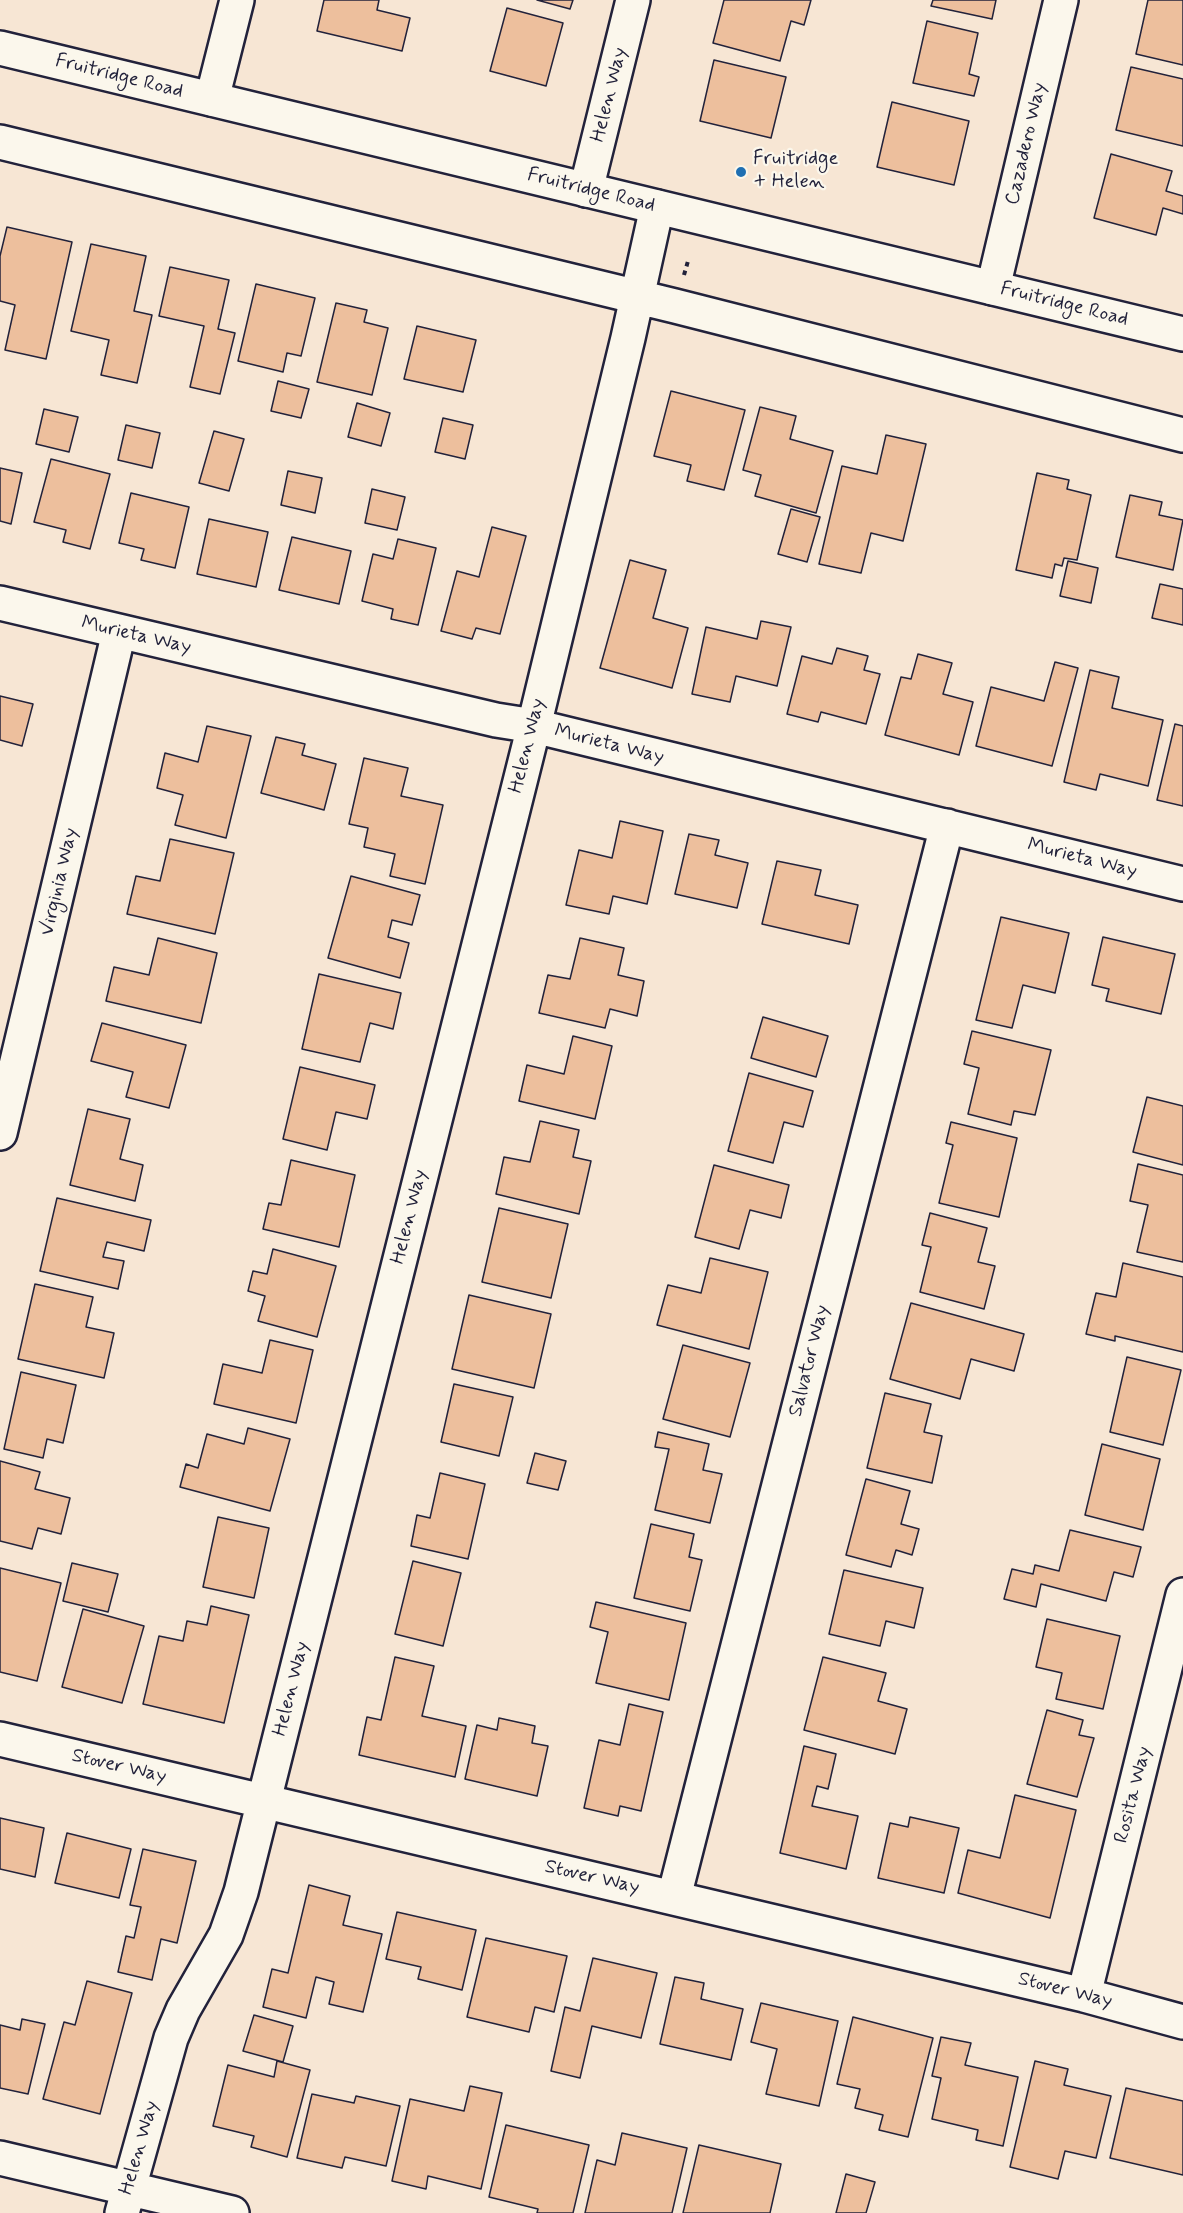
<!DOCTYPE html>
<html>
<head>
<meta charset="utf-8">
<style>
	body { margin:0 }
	canvas { display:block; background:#f7e6d4 }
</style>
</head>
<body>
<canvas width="1183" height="2213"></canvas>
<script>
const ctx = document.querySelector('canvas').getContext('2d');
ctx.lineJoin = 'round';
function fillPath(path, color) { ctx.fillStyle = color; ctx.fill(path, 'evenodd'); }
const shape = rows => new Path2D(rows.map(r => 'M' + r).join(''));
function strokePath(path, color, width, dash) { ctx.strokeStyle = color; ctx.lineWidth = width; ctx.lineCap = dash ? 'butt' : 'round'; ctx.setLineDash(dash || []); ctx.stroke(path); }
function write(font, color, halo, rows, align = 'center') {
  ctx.font = font + ' Mynerve,sans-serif'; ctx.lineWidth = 4.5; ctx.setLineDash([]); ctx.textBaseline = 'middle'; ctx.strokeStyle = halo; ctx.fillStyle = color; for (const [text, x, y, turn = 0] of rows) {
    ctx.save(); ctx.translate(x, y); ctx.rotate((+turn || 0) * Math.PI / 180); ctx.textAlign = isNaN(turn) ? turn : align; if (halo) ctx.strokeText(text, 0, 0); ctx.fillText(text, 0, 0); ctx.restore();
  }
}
const building = shape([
	[324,0,379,0,377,10,410,18,402,51,317,31,324,0],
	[537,0,573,0,570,9,537,0],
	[724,0,811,0,804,25,791,21,780,61,713,43,724,0],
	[933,0,996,0,992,19,931,6,933,0],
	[1148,0,1183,0,1183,65,1136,54,1148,0],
	[507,8,563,23,546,86,490,71,507,8],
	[927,21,978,33,969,74,979,77,974,96,913,83,927,21],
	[714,60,786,77,771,138,700,121,714,60],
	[1131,67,1183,79,1183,146,1116,130,1131,67],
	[892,102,969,121,954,185,877,167,892,102],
	[1111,154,1172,171,1166,191,1183,196,1183,214,1163,208,1156,235,1094,218,1111,154],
	[7,227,72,242,46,359,5,350,15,305,0,301,0,256,7,227],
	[91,244,146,256,134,311,152,315,137,383,101,375,109,340,71,331,91,244],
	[170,267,229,280,218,329,235,333,220,394,190,387,204,326,159,316,170,267],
	[256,284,315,298,301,356,287,353,283,372,238,361,256,284],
	[336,303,367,310,364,322,388,328,372,395,317,382,336,303],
	[417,326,476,340,463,392,404,379,417,326],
	[278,381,309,389,301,418,271,411,278,381],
	[671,391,745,410,724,490,687,481,691,465,654,456,671,391],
	[357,403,390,413,381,446,348,437,357,403],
	[760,407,796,416,790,439,833,451,816,513,755,496,761,475,743,470,760,407],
	[44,409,78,417,69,452,36,444,44,409],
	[443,418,473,425,465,459,435,452,443,418],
	[126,425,160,433,152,468,118,460,126,425],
	[214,431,244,439,229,491,199,483,214,431],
	[886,435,926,444,903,541,871,533,861,573,819,564,842,466,877,474,886,435],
	[51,459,110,474,90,549,63,542,66,530,34,522,51,459],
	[0,468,22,473,11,524,0,521,0,468],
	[288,471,322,478,315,513,281,505,288,471],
	[1037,473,1069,480,1067,489,1091,495,1077,560,1064,558,1062,566,1055,564,1052,578,1016,570,1037,473],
	[372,489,405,497,397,530,365,523,372,489],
	[131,493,189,507,175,568,141,560,144,549,119,543,131,493],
	[1130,495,1162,502,1159,515,1183,520,1173,570,1116,557,1130,495],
	[791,509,820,517,807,562,778,554,791,509],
	[209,519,268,532,256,587,197,574,209,519],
	[492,527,526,536,500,634,476,628,472,639,441,631,457,571,479,577,492,527],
	[292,537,351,551,339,604,279,590,292,537],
	[398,539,436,548,418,625,391,619,393,609,362,601,373,554,393,559,398,539],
	[630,560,666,570,653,618,688,628,672,688,600,668,630,560],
	[1068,561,1098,568,1091,603,1060,596,1068,561],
	[1160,584,1183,589,1183,625,1152,618,1160,584],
	[761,621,791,627,777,686,736,676,730,702,692,694,706,627,757,639,761,621],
	[837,648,868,656,864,670,880,674,866,724,821,712,818,722,787,714,802,656,832,664,837,648],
	[918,654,952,663,943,694,973,702,959,755,885,735,901,677,911,679,918,654],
	[1055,662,1078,668,1052,766,976,746,991,687,1044,701,1055,662],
	[1090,670,1119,677,1112,708,1163,720,1148,786,1100,774,1096,790,1064,782,1090,670],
	[0,696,33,704,22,746,0,740,0,696],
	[1175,724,1183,726,1183,806,1157,800,1175,724],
	[207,726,251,736,226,838,175,825,183,795,157,788,165,753,198,762,207,726],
	[276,737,305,744,302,755,336,764,324,810,261,793,276,737],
	[364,758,408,768,401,796,443,805,425,884,390,876,395,854,364,847,368,828,349,824,364,758],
	[620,821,663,831,647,904,613,896,609,914,566,905,579,850,612,858,620,821],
	[689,834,719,840,715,855,748,863,737,908,675,894,689,834],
	[170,839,234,853,215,934,127,914,136,876,160,881,170,839],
	[777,861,821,870,815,895,858,905,849,944,762,924,777,861],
	[351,876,420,895,412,925,392,920,388,937,409,943,400,978,328,958,351,876],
	[1001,917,1069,933,1055,993,1023,985,1012,1028,976,1020,1001,917],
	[1103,937,1175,954,1161,1014,1106,1001,1109,989,1092,985,1103,937],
	[158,938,217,953,201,1023,106,1001,114,967,149,975,158,938],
	[580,938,624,948,618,975,644,981,637,1016,610,1009,605,1028,539,1013,548,975,570,979,580,938],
	[319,974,401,993,393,1029,370,1023,360,1062,302,1049,319,974],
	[763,1017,828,1036,816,1077,751,1058,763,1017],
	[102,1023,186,1045,169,1108,126,1097,133,1072,91,1061,102,1023],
	[972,1031,1051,1050,1035,1115,1014,1111,1011,1125,968,1114,979,1068,964,1064,972,1031],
	[573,1036,612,1046,595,1119,519,1101,527,1065,564,1074,573,1036],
	[300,1067,375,1085,367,1119,336,1112,327,1150,283,1139,300,1067],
	[749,1073,813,1091,803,1127,784,1122,773,1163,728,1151,749,1073],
	[1147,1097,1183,1106,1183,1165,1133,1152,1147,1097],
	[88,1109,130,1119,120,1159,143,1165,135,1201,70,1185,88,1109],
	[540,1121,579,1130,573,1157,591,1161,579,1214,496,1194,504,1157,530,1162,540,1121],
	[951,1122,1017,1138,999,1217,939,1203,953,1145,946,1143,951,1122],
	[291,1160,355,1175,339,1247,263,1229,269,1203,281,1205,291,1160],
	[1138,1164,1183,1175,1183,1262,1137,1252,1148,1205,1130,1201,1138,1164],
	[714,1165,789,1185,781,1218,750,1210,739,1249,695,1237,714,1165],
	[57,1198,151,1220,144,1251,107,1242,103,1257,124,1261,118,1289,40,1271,57,1198],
	[499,1208,568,1224,551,1298,482,1282,499,1208],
	[930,1213,987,1228,978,1262,995,1266,984,1309,920,1292,931,1247,922,1245,930,1213],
	[273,1249,336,1266,317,1337,258,1321,265,1296,248,1291,253,1271,267,1274,273,1249],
	[710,1258,768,1272,749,1349,657,1325,668,1285,701,1293,710,1258],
	[1123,1263,1183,1277,1183,1352,1115,1336,1115,1341,1086,1334,1096,1293,1116,1297,1123,1263],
	[35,1284,93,1297,86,1327,114,1333,104,1378,18,1359,35,1284],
	[469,1295,551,1314,534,1388,452,1369,469,1295],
	[911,1303,1024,1334,1014,1371,971,1359,960,1399,890,1379,911,1303],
	[270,1340,313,1350,296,1423,214,1404,223,1364,262,1373,270,1340],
	[683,1345,750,1363,730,1437,663,1419,683,1345],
	[1127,1357,1181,1370,1163,1445,1110,1432,1127,1357],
	[21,1372,76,1385,63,1443,47,1439,43,1458,4,1449,21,1372],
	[454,1384,513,1397,499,1456,441,1442,454,1384],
	[885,1393,931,1404,924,1432,942,1436,932,1483,867,1468,885,1393],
	[248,1428,290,1439,270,1511,180,1487,186,1464,198,1468,207,1434,244,1444,248,1428],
	[658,1432,709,1444,703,1470,722,1474,710,1523,655,1510,669,1449,655,1447,658,1432],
	[1102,1444,1160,1459,1143,1530,1085,1515,1102,1444],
	[535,1453,566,1461,558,1490,527,1483,535,1453],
	[0,1461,40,1472,35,1489,70,1498,61,1534,38,1528,32,1549,0,1541,0,1461],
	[440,1473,485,1484,468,1559,411,1546,417,1515,430,1518,440,1473],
	[866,1479,910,1491,901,1524,919,1529,912,1555,896,1550,891,1567,846,1555,866,1479],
	[218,1517,269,1528,254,1598,203,1587,218,1517],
	[651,1524,694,1534,689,1557,702,1560,690,1611,634,1598,651,1524],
	[1070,1530,1141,1547,1133,1577,1114,1572,1106,1601,1041,1584,1036,1607,1004,1599,1012,1569,1033,1574,1035,1565,1059,1571,1070,1530],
	[413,1561,461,1573,443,1646,395,1634,413,1561],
	[72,1563,118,1574,108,1612,63,1601,72,1563],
	[0,1568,61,1583,37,1681,0,1672,0,1568],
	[844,1570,923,1588,914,1628,886,1621,880,1646,829,1634,844,1570],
	[596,1602,686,1623,669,1700,596,1683,608,1632,590,1627,596,1602],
	[211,1606,249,1615,224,1723,143,1704,159,1636,183,1641,187,1621,207,1625,211,1606],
	[83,1609,144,1626,122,1703,62,1687,83,1609],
	[1047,1619,1120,1636,1103,1709,1056,1699,1062,1673,1036,1667,1047,1619],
	[395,1657,434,1666,422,1716,466,1726,455,1777,359,1755,367,1717,381,1720,395,1657],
	[823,1657,886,1673,878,1701,907,1709,895,1754,804,1730,823,1657],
	[629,1704,663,1712,641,1811,620,1806,618,1816,584,1808,599,1740,620,1745,629,1704],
	[1047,1710,1083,1720,1079,1735,1094,1738,1077,1797,1027,1784,1047,1710],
	[499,1718,535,1726,532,1743,548,1746,537,1796,465,1779,477,1725,497,1730,499,1718],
	[804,1746,836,1754,828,1789,817,1786,812,1806,858,1816,846,1869,780,1853,804,1746],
	[1015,1795,1076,1810,1050,1918,958,1893,968,1850,1000,1858,1015,1795],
	[910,1817,959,1828,944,1893,878,1878,890,1823,908,1827,910,1817],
	[0,1818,44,1828,35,1877,0,1869,0,1818],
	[67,1833,131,1849,119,1898,55,1883,67,1833],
	[143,1849,196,1861,177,1943,161,1939,152,1980,118,1972,126,1936,134,1938,141,1907,130,1905,143,1849],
	[309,1885,350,1896,343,1925,382,1934,363,2012,329,2004,334,1982,316,1977,306,2018,263,2007,272,1969,288,1973,309,1885],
	[397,1912,476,1930,462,1990,418,1979,421,1967,386,1959,397,1912],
	[486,1938,567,1956,554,2012,535,2007,529,2032,467,2017,486,1938],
	[593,1958,657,1973,641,2038,592,2026,580,2078,551,2071,565,2007,580,2011,593,1958],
	[675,1977,704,1983,701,1999,743,2009,731,2060,660,2044,675,1977],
	[87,1981,132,1993,100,2114,43,2099,64,2022,75,2025,87,1981],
	[761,2003,838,2021,819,2106,766,2094,777,2049,751,2042,761,2003],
	[254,2015,293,2026,283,2062,243,2051,254,2015],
	[853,2017,933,2038,908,2137,879,2130,883,2115,855,2108,860,2089,837,2084,853,2017],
	[22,2019,45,2024,28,2094,0,2088,0,2025,20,2030,22,2019],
	[941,2037,971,2043,965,2065,1018,2077,1003,2146,976,2140,978,2130,932,2119,941,2078,932,2076,941,2037],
	[277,2061,310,2070,287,2157,251,2147,254,2136,213,2126,228,2065,274,2077,277,2061],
	[1035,2061,1068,2069,1064,2085,1111,2096,1096,2158,1065,2151,1058,2179,1010,2167,1035,2061],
	[470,2086,502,2093,481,2189,428,2176,426,2189,392,2181,410,2099,464,2111,470,2086],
	[1126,2088,1183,2101,1183,2175,1110,2158,1126,2088],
	[312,2094,354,2103,356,2096,400,2106,386,2166,345,2157,342,2168,297,2158,312,2094],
	[506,2125,589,2145,573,2213,537,2213,538,2209,489,2197,506,2125],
	[622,2133,687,2148,672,2213,585,2213,597,2160,615,2165,622,2133],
	[699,2145,781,2164,770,2213,683,2213,699,2145],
	[846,2174,875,2182,866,2213,836,2213,846,2174]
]);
fillPath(building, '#edbf9d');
strokePath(building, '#22223b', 1.5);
const minor = shape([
	[212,99,237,0],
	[0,142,675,306,1183,435],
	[586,190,633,0],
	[993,288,1061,0],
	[0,603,496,720,534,726,1183,884],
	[0,1133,119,632],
	[0,1739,1084,1995,1183,2022],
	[674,1897,947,826],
	[1084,1995,1183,1595],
	[0,2158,232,2213],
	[122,2213,171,2038,183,2010,226,1935,241,1892,534,726,628,338,657,207]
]);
const secondary = shape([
	[0,48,1183,334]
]);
strokePath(minor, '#22223b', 38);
strokePath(secondary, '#22223b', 38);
strokePath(shape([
	[684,275,688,261]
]), '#22223b', 4, [4.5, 4.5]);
strokePath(minor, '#fbf7ec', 33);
strokePath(secondary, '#fbf7ec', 33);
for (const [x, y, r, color] of [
	[741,172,6,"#1f6fb2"]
]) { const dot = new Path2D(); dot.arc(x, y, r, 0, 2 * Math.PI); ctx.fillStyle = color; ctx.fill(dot); strokePath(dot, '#fbf7ec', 2); }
write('20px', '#22223b', '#fbf7ec', [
	["Fruitridge Road",119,77,14],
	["Helen Way",610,95,-76],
	["Cazadero Way",1027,144,-77],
	["Fruitridge Road",591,191,14],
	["Fruitridge Road",1064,305,14],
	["Murieta Way",136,636,13],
	["Murieta Way",609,745,14],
	["Helen Way",528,746,-76],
	["Murieta Way",1082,859,14],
	["Virginia Way",60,882,-77],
	["Helen Way",410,1217,-76],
	["Salvator Way",810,1361,-76],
	["Helen Way",292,1689,-76],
	["Stover Way",119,1767,13],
	["Rosita Way",1134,1795,-76],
	["Stover Way",592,1878,13],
	["Stover Way",1065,1991,14],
	["Helen Way",140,2148,-74]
]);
write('20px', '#22223b', '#fbf7ec', [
	["Fruitridge",753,160],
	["+ Helen",753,183]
], 'left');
</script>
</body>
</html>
